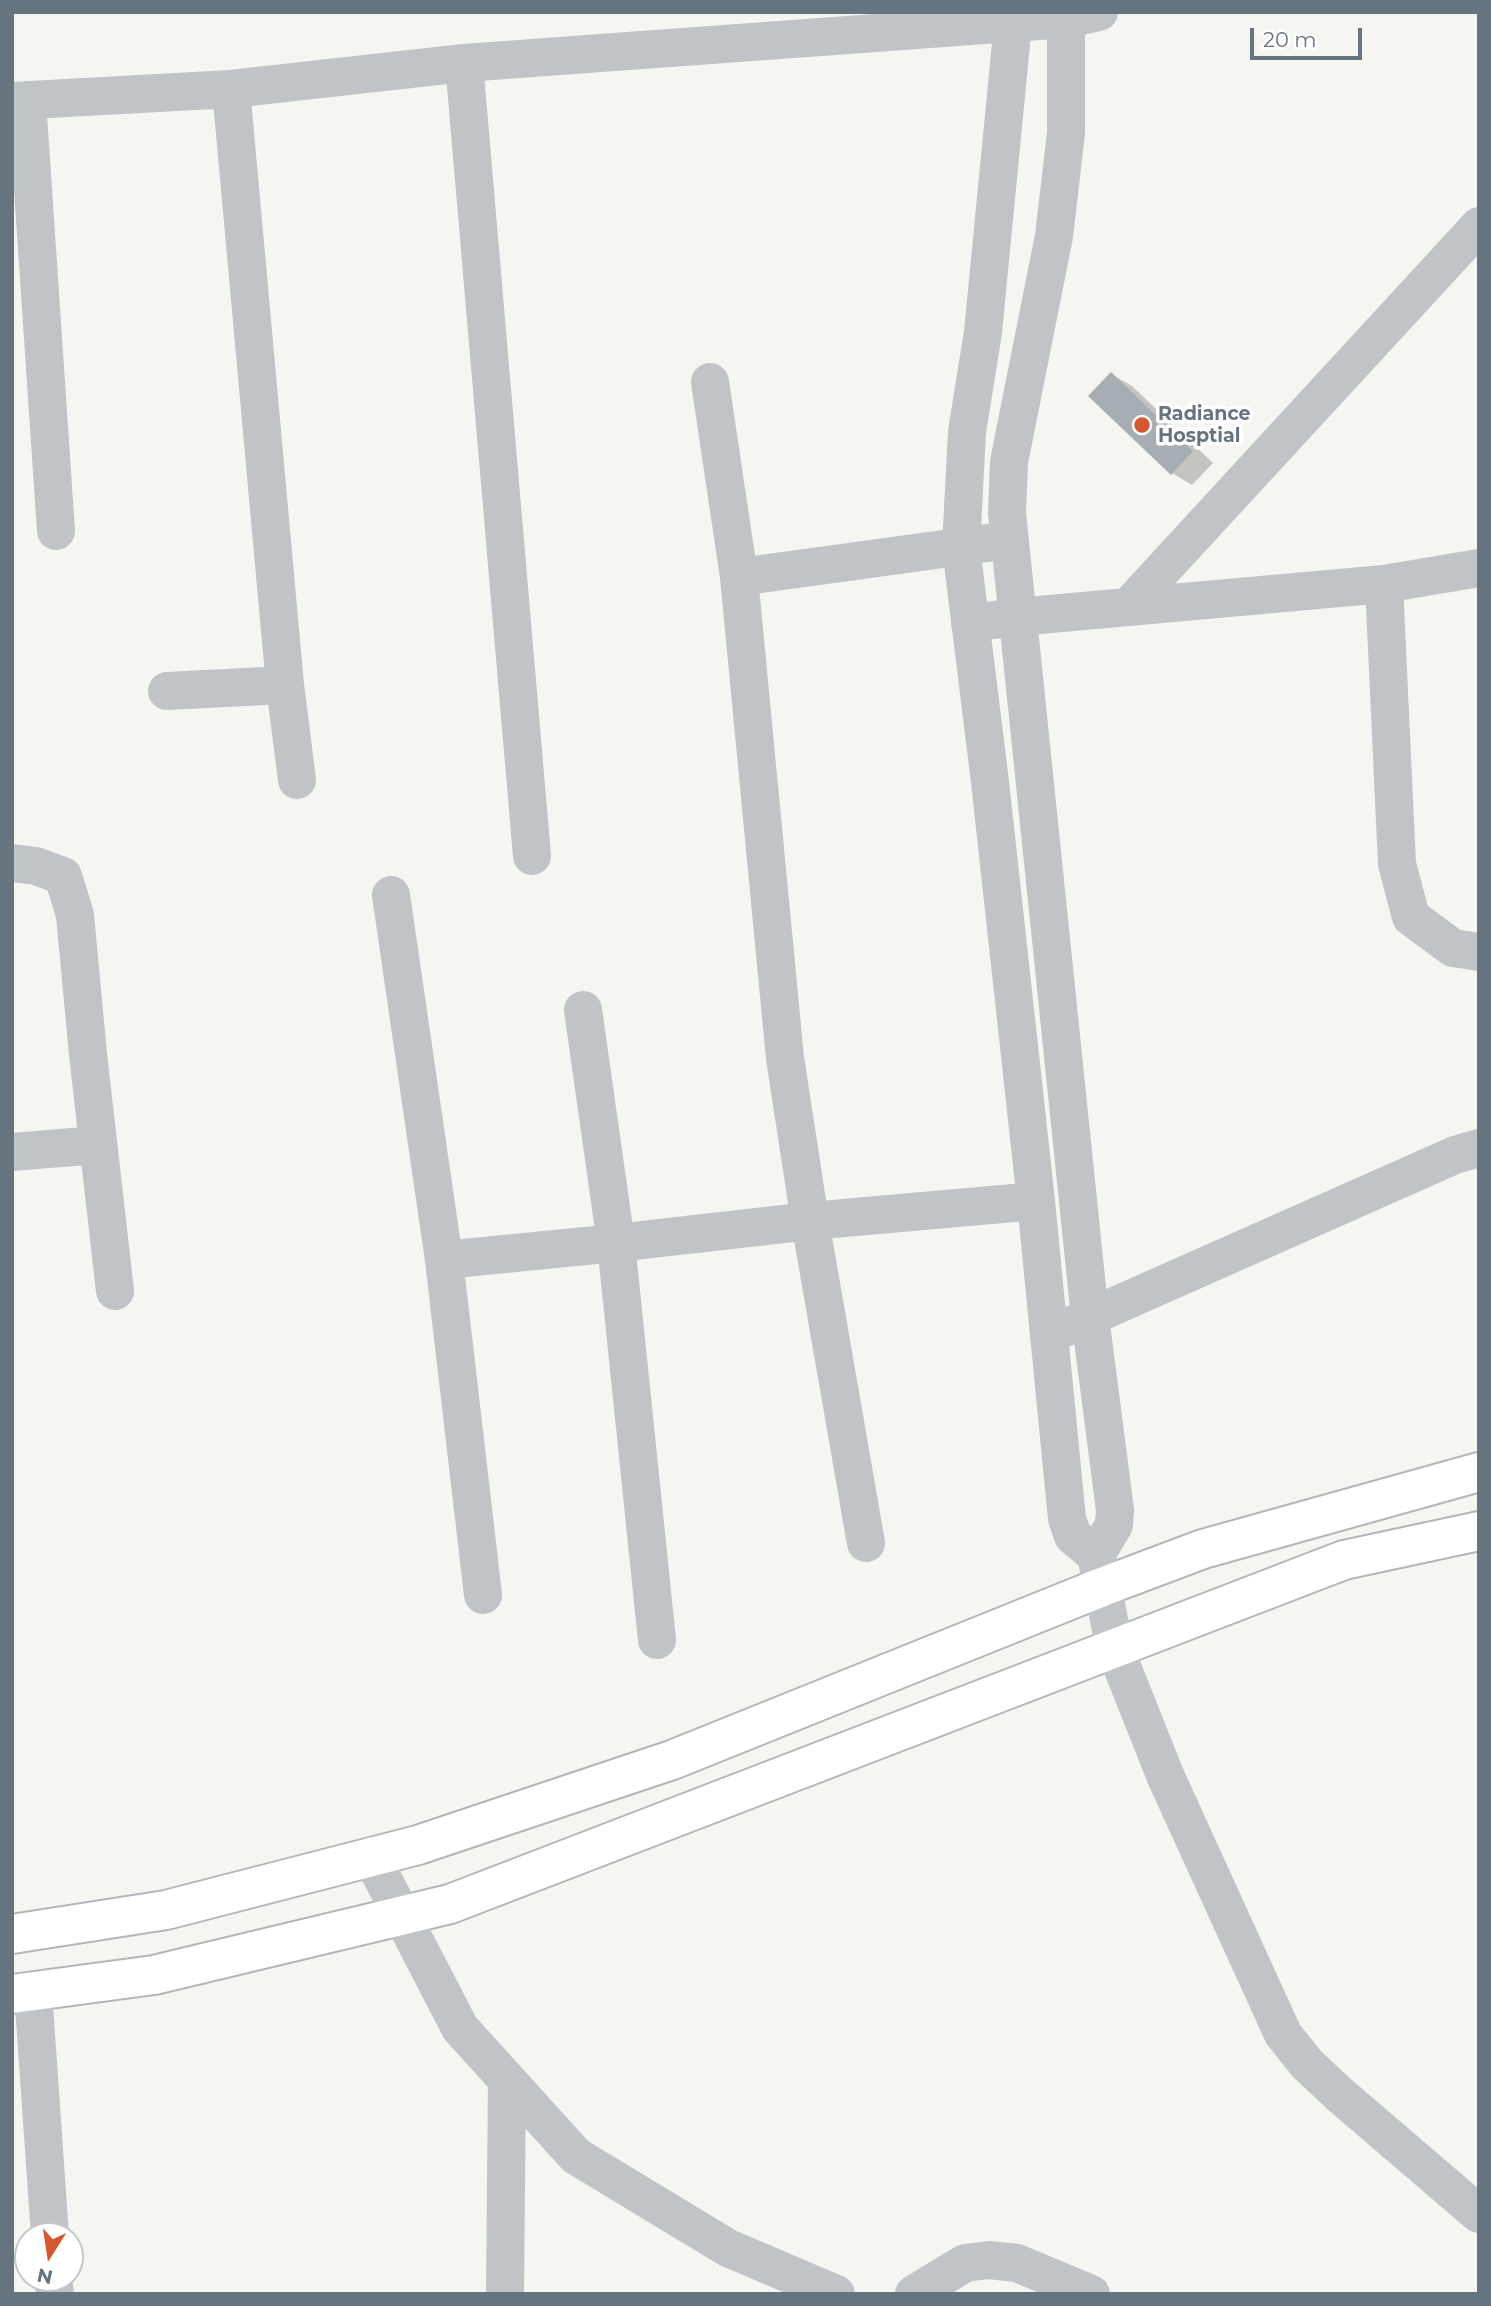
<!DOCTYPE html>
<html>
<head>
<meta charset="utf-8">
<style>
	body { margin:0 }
	#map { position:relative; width:1491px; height:2306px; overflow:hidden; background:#f5f5f1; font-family:Montserrat,sans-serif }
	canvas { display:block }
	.frame { position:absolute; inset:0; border:14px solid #667480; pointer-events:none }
	.north { position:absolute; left:14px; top:2222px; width:70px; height:70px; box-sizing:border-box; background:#fff; border:2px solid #c2c7cc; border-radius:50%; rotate:192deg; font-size:19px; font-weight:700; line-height:28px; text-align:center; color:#667480 }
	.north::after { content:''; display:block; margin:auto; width:24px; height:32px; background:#d65630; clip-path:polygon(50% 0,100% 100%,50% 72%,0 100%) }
	.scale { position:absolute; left:1250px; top:28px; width:112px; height:32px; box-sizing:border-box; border:4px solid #667480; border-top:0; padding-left:9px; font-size:21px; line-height:24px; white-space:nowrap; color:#667480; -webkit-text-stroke:5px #fff; paint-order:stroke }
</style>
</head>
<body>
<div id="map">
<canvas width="1491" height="2306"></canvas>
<div class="frame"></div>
<div class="north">N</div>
<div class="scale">20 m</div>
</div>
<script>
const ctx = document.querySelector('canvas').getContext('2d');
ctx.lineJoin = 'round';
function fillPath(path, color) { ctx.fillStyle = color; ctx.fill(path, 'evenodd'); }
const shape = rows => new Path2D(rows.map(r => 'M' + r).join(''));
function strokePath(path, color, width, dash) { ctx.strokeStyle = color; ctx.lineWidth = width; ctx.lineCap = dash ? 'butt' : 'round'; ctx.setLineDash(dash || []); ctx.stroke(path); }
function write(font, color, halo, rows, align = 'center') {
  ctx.font = font + ' Montserrat,sans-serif'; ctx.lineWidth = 7; ctx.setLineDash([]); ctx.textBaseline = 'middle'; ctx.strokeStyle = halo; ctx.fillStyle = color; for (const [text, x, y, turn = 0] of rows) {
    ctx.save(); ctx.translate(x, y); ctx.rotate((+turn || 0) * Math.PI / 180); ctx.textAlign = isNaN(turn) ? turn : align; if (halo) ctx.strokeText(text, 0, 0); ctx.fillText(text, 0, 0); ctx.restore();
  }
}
fillPath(shape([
	[1111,374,1132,386,1213,463,1192,485,1172,473]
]), '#0003');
fillPath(shape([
	[1111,372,1193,451,1171,475,1088,396]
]), '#a7aeb3');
const primary = shape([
	[12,1934,166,1910,418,1845,672,1760,1102,1587,1203,1549,1479,1472],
	[12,1994,154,1975,450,1904,1344,1560,1479,1531]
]);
strokePath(primary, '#b4b7ba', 42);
strokePath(shape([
	[464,63,532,856],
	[231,89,285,685,297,780],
	[27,100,56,531],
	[12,101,231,89,464,63,1067,19,1099,12],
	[710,382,739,577,785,1058,810,1221,866,1543],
	[739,577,1009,540],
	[1384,584,1397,864,1411,917,1453,948,1479,952],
	[1129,606,1479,226],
	[970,623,1017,617,1384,584,1479,568],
	[167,691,285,685],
	[12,863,36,866,63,876,75,915,88,1054,115,1291],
	[391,895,444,1260,616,1243,810,1221,1036,1201],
	[583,1010,616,1243,657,1640],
	[12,1152,98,1145],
	[444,1260,483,1595],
	[1049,1335,1455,1155,1479,1148],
	[1115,1649,1165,1775,1283,2034,1307,2064,1339,2094,1479,2214],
	[371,1856,460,2028,576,2156,728,2248,836,2294],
	[33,1991,50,2236],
	[53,2278,55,2294],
	[505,2294,507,2080],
	[914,2294,965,2263,989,2260,1017,2263,1091,2294]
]), '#c0c4c7', 38);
strokePath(shape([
	[1012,12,1013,23,983,332,967,432,961,547,990,782,1036,1201,1067,1519,1073,1536,1096,1555,1115,1649],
	[1066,12,1066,133,1054,236,1009,462,1007,513,1090,1317,1115,1510,1114,1525,1096,1555]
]), '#c0c4c7', 38);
strokePath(primary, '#fff', 38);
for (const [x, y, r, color] of [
	[1142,425,9,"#d65630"]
]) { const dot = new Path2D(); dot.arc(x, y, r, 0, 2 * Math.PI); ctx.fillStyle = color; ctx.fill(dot); strokePath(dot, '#fff', 2.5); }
write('bold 19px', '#667480', '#fff', [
	["Radiance",1158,414],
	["Hosptial",1158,436]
], 'left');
</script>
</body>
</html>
